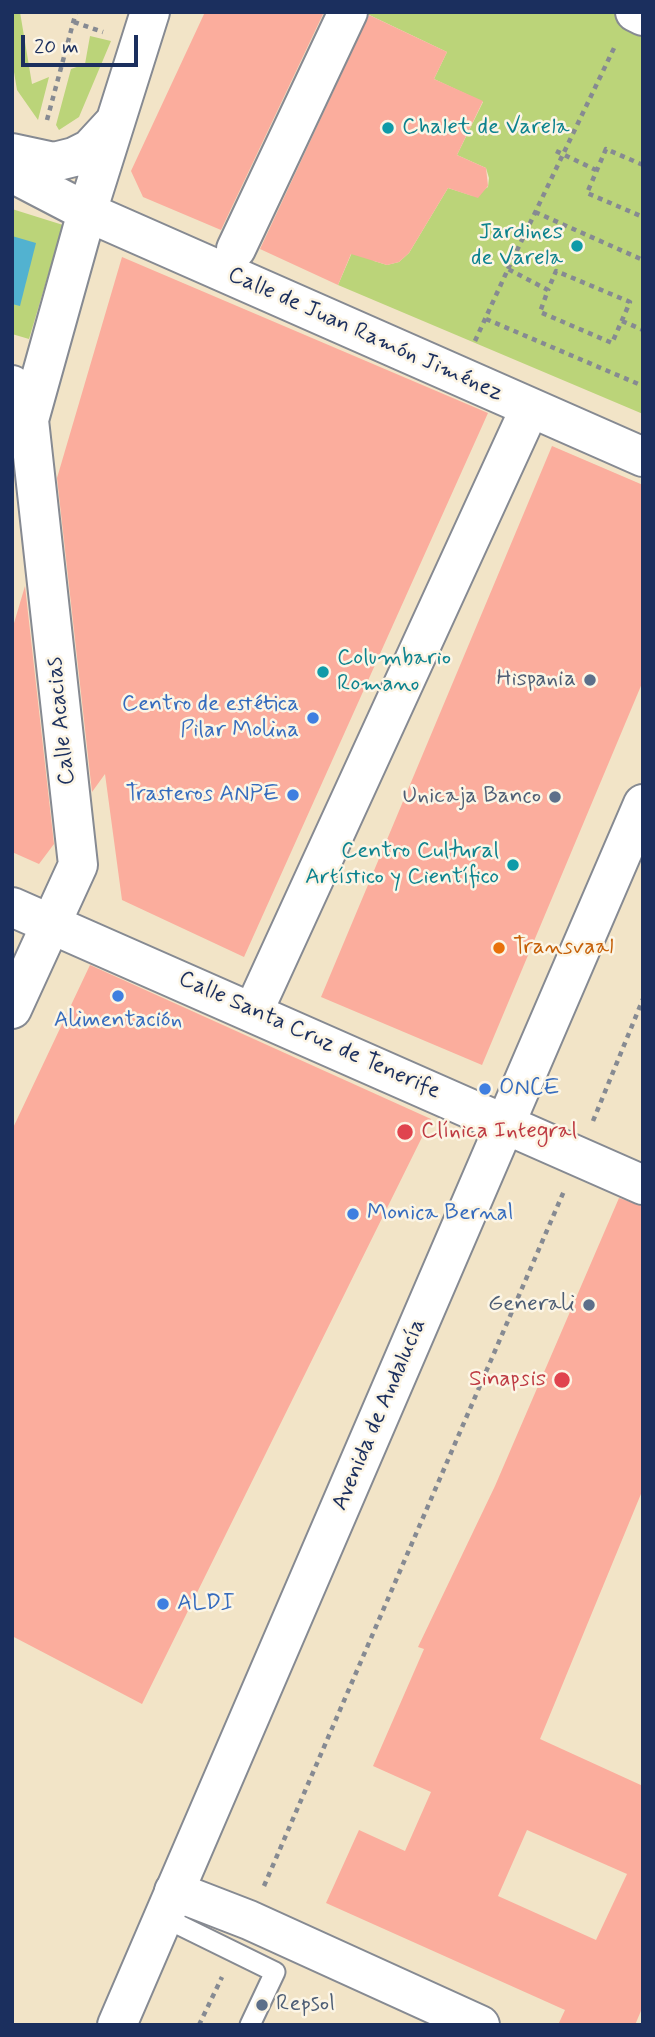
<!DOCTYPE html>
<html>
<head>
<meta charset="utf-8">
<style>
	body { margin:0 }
	#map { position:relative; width:655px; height:2037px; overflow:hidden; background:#f2e4c7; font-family:Mynerve,sans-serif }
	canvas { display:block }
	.frame { position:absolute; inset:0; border:14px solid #1b2f5e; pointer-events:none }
	.scale { position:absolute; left:21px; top:35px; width:117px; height:32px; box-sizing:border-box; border:4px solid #1b2f5e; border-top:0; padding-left:9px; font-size:21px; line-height:24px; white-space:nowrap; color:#1b2f5e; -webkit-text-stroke:5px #fcf5e5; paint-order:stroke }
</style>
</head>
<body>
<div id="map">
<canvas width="655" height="2037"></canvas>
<div class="frame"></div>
<div class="scale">20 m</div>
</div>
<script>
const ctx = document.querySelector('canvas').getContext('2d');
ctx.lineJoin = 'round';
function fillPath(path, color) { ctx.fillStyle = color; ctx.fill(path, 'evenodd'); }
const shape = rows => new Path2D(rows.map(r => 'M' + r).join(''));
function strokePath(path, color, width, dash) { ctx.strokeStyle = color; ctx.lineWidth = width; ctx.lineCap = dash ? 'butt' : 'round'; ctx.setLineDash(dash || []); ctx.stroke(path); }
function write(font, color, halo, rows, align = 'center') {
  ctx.font = font + ' Mynerve,sans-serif'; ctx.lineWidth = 5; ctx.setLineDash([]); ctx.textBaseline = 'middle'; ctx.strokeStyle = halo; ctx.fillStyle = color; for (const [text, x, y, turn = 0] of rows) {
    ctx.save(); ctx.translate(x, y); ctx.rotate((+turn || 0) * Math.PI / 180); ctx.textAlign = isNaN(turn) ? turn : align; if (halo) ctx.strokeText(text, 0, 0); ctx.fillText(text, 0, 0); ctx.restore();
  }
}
fillPath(shape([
	[12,12,20,12,32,84,49,77,38,120,17,90,12,60],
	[363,12,615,12,643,24,643,414,338,285,360,234,365,252,374,261,387,265,399,262,409,253,448,188,473,196,488,187,489,178,486,168,457,155,483,102,434,79,447,52],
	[90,36,111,41,79,117,59,130,56,125,71,69,85,64],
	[12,209,63,225,29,339,12,334]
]), '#bbd479');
fillPath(shape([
	[12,236,36,243,20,306,12,304]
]), '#52b2d0');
fillPath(shape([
	[205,12,324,12,221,230,143,197,131,171],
	[369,15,447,52,434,79,483,101,457,155,486,168,488,186,478,198,448,188,409,253,399,262,387,265,351,254,338,285,260,249],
	[122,257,488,413,244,957,122,900,105,774,92,792,57,478],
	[552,446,643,485,643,681,482,1065,321,997],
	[25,586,54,844,39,864,12,852,12,630],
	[90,965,431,1119,142,1704,12,1636,12,1130],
	[619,1198,643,1206,643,1489,540,1739,643,1786,643,2006,635,2025,558,2025,565,2010,326,1903,359,1830,405,1851,431,1792,373,1766,424,1649,418,1647,495,1486],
	[527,1830,627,1874,596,1940,498,1896]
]), '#fbad9d');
const lane = shape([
	[163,1917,275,1972,250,2025]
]);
const street = shape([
	[635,12,643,16],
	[236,249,348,12],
	[12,907,643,1185],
	[253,1012,530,408],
	[174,1891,249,1920,480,2025]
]);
const secondary = shape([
	[12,153,54,162,74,157,90,149,114,123],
	[12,173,87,212,643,457],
	[12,385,29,420,78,865,12,1009],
	[29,420,87,212,150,12],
	[117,2025,643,804]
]);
strokePath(lane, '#868a92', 23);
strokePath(street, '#868a92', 42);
strokePath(secondary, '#868a92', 42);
strokePath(shape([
	[74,22,103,32],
	[47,120,76,12],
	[556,151,596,170],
	[643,165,606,149,587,193,643,217],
	[535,212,643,260],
	[508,269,615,46],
	[486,319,643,386],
	[622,321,643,330],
	[475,341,508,269,548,290,540,312,612,343,630,302,556,271,548,290],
	[593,1121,643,999],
	[264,1886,564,1191],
	[199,2025,222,1977]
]), '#868a92', 4.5, [5, 5]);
strokePath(lane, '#fff', 19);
strokePath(street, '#fff', 38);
strokePath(secondary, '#fff', 38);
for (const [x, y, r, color] of [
	[388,128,7,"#0f9aa8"],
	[577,246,7,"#0f9aa8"],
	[323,672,7,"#0f9aa8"],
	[590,680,7,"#5c6f8a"],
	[313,718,7,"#3f7fe0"],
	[293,795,7,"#3f7fe0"],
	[555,797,7,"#5c6f8a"],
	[513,865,7,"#0f9aa8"],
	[499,948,7,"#e8710a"],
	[118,996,7,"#3f7fe0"],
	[485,1089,7,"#3f7fe0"],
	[405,1132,9,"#e0444e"],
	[353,1214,7,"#3f7fe0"],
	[589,1305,7,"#5c6f8a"],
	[562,1380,9,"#e0444e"],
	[163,1604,7,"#3f7fe0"],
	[262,2005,7,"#5c6f8a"]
]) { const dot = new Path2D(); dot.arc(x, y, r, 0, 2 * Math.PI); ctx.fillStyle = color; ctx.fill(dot); strokePath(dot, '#fcf5e5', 2.5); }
write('23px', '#0d838f', '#fcf5e5', [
	["Chalet de Varela",402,128],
	["Jardines",563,233,"right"],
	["de Varela",563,259,"right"],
	["Columbario",337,659],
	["Romano",337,685],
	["Centro Cultural",499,852,"right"],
	["Artístico y Científico",499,878,"right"]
], 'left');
write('23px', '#1b2f5e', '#fcf5e5', [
	["Calle de Juan Ramón Jiménez",365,335,24],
	["Calle Acacias",62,721,-96],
	["Calle Santa Cruz de Tenerife",309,1036,24],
	["Avenida de Andalucía",380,1415,-67]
]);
write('23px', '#4e5e75', '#fcf5e5', [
	["Hispania",576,680],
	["Unicaja Banco",541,797],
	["Generali",575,1305],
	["Repsol",276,2005,"left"]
], 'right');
write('23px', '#366cbe', '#fcf5e5', [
	["Centro de estética",299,705,"right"],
	["Pilar Molina",299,731,"right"],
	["Trasteros ANPE",279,795,"right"],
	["Alimentación",118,1021,"center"],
	["ONCE",499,1089],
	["Monica Bernal",367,1214],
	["ALDI",177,1604]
], 'left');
write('23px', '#c56008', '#fcf5e5', [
	["Transvaal",513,948]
], 'left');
write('23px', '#be3a42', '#fcf5e5', [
	["Clínica Integral",421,1132],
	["Sinapsis",546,1380,"right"]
], 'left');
</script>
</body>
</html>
